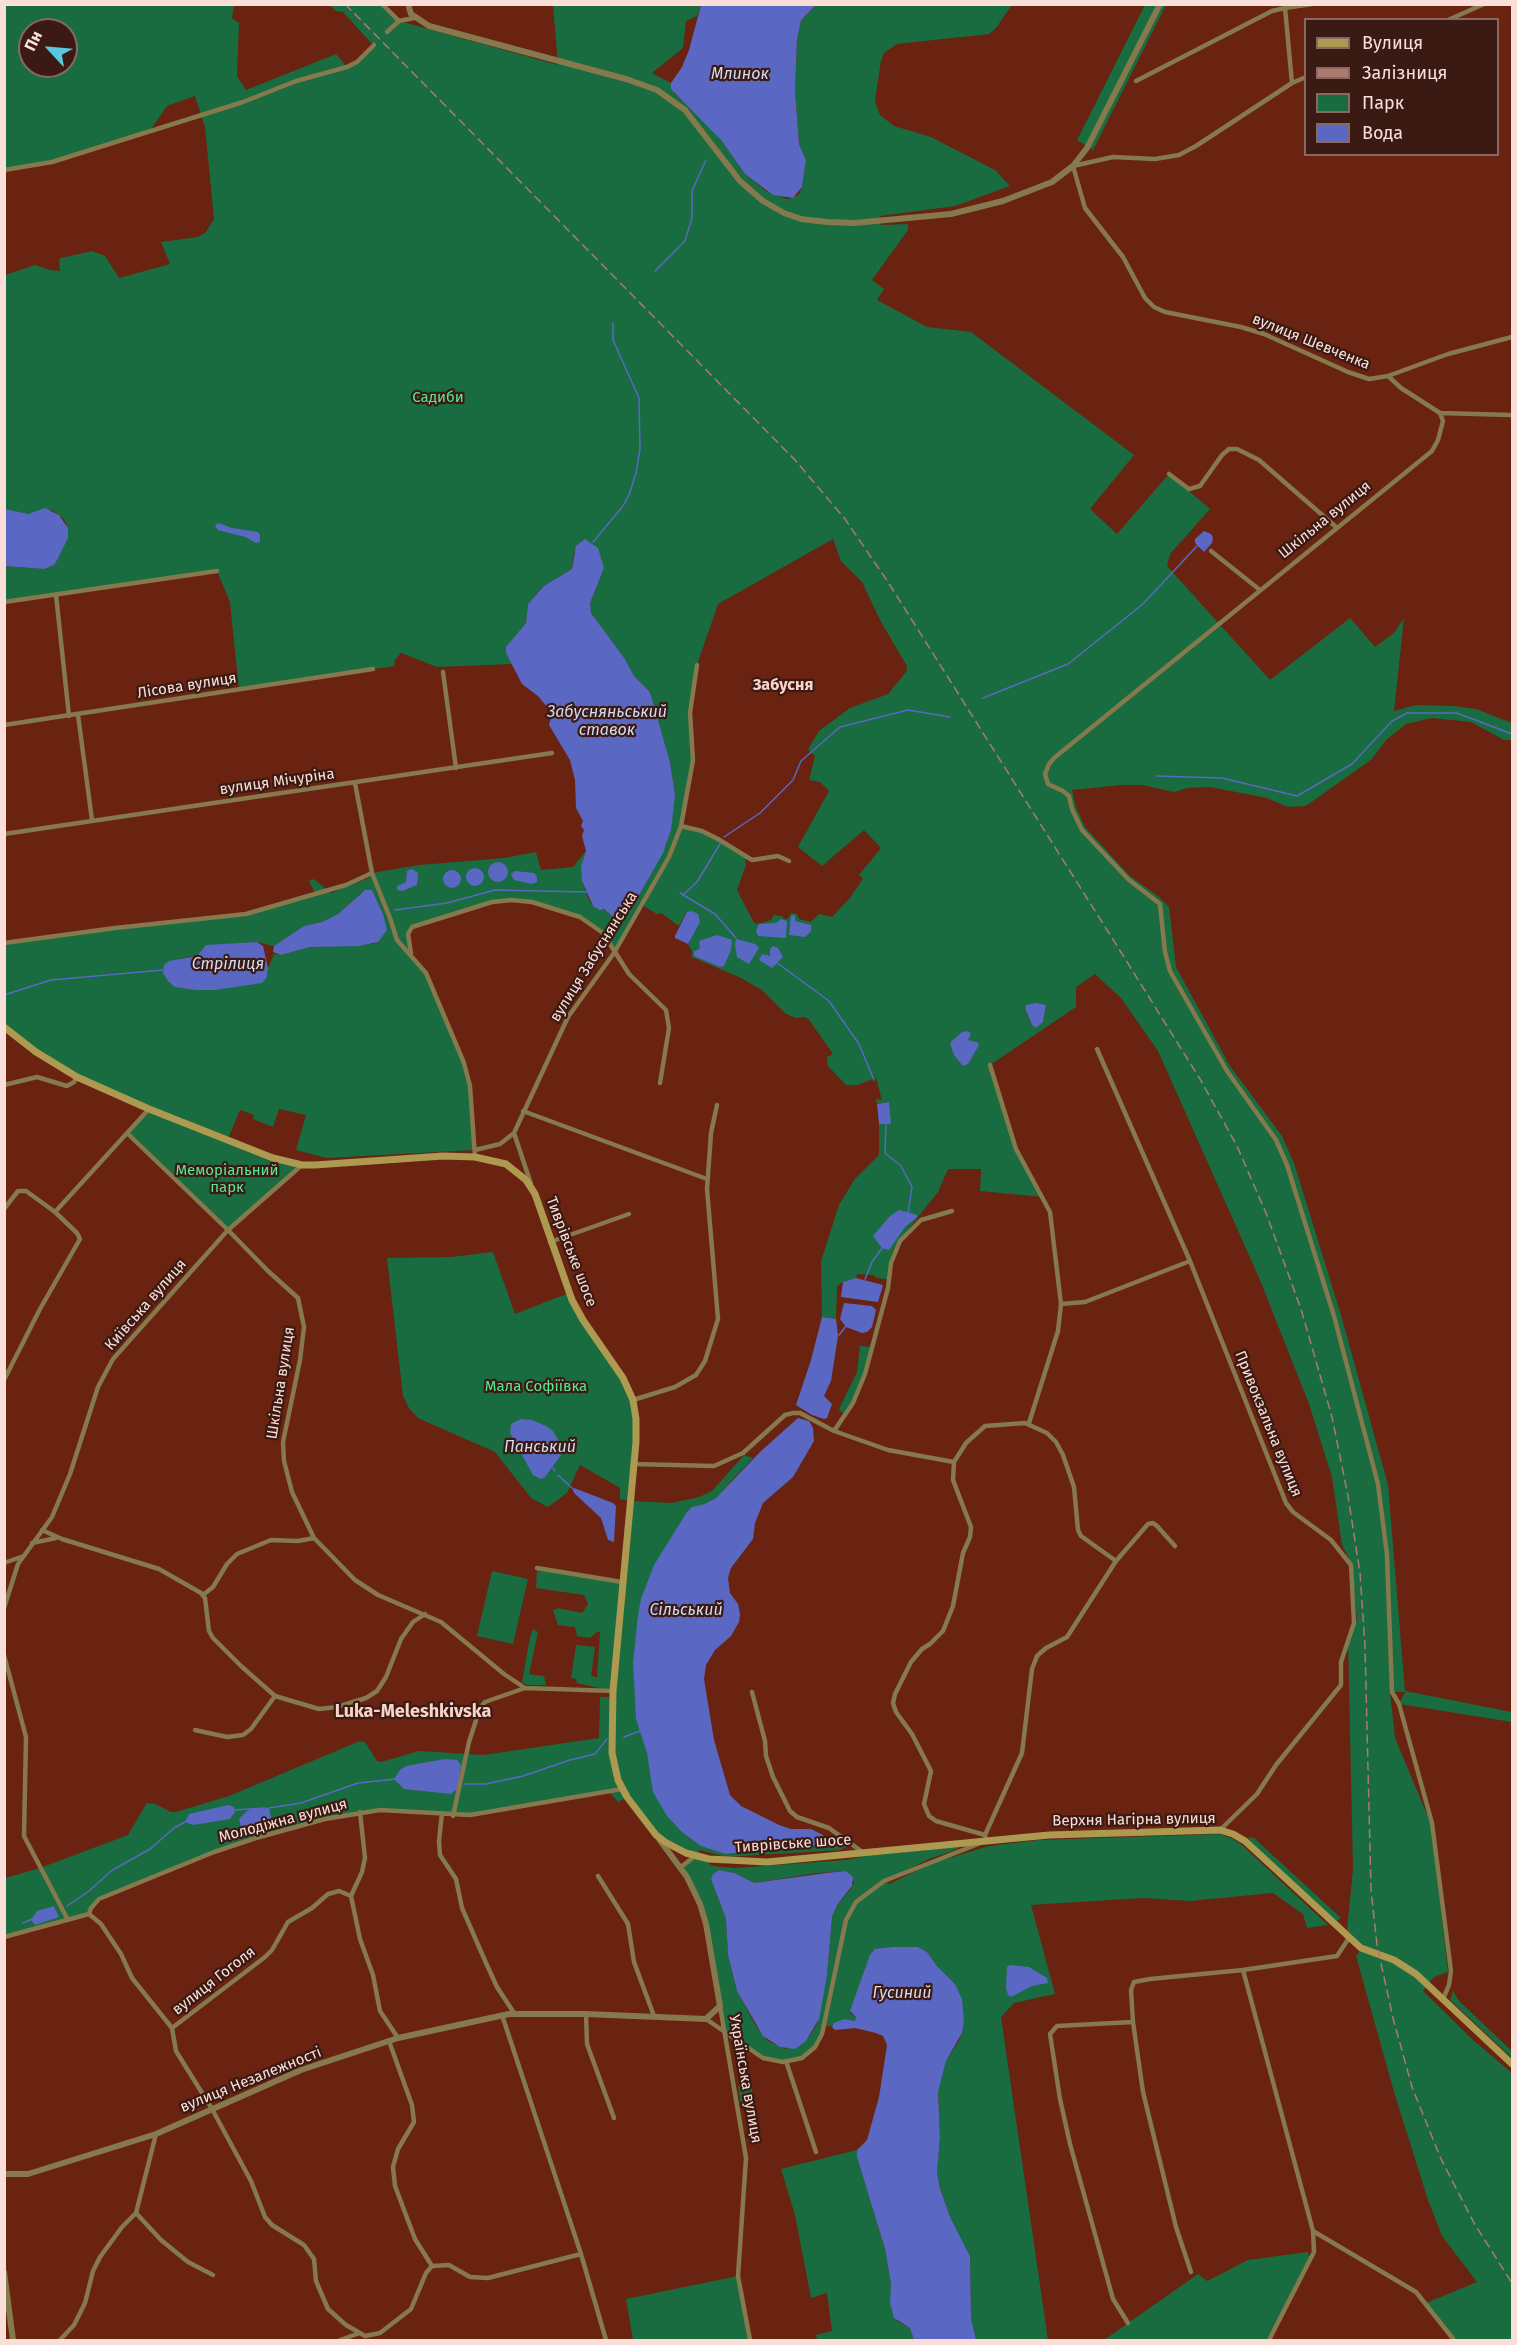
<!DOCTYPE html>
<html>
<head>
<meta charset="utf-8">
<style>
	body { margin:0 }
	#map { position:relative; width:1517px; height:2345px; overflow:hidden; background:#6a2211; font-family:"Fira Sans",sans-serif }
	canvas { display:block }
	.frame { position:absolute; inset:0; border:6px solid #fadfd8; pointer-events:none }
	.legend { position:absolute; left:1304px; top:18px; width:195px; height:138px; box-sizing:border-box; background:#3a1a12; border:2px solid #876961; margin:0; padding:8px 10px; list-style:none; font-size:18px; color:#fadfd8 }
	.legend li { display:flex; align-items:center; gap:12px; height:30px }
	.legend b { width:30px; border:2px solid #876961 }
	.north { position:absolute; left:18px; top:18px; width:60px; height:60px; box-sizing:border-box; background:#3a1a12; border:2px solid #876961; border-radius:50%; rotate:296deg; font-size:16px; font-weight:700; line-height:24px; text-align:center; color:#fadfd8 }
	.north::after { content:''; display:block; margin:auto; width:21px; height:27px; background:#57c9e2; clip-path:polygon(50% 0,100% 100%,50% 72%,0 100%) }
</style>
</head>
<body>
<div id="map">
<canvas width="1517" height="2345"></canvas>
<div class="frame"></div>
<ul class="legend">
<li><b style="height:8px;background:#ad9950"></b>Вулиця</li>
<li><b style="height:8px;background:#ad7a6d"></b>Залізниця</li>
<li><b style="height:16px;background:#186c3f"></b>Парк</li>
<li><b style="height:16px;background:#5a68c3"></b>Вода</li>
</ul>
<div class="north">Пн</div>
</div>
<script>
const ctx = document.querySelector('canvas').getContext('2d');
ctx.lineJoin = 'round';
function fillPath(path, color) { ctx.fillStyle = color; ctx.fill(path, 'evenodd'); }
const shape = rows => new Path2D(rows.map(r => 'M' + r).join(''));
function strokePath(path, color, width, dash) { ctx.strokeStyle = color; ctx.lineWidth = width; ctx.lineCap = dash ? 'butt' : 'round'; ctx.setLineDash(dash || []); ctx.stroke(path); }
function write(font, color, halo, rows, align = 'center') {
  ctx.font = font + ' "Fira Sans",sans-serif'; ctx.lineWidth = 4.5; ctx.setLineDash([]); ctx.textBaseline = 'middle'; ctx.strokeStyle = halo; ctx.fillStyle = color; for (const [text, x, y, turn = 0] of rows) {
    ctx.save(); ctx.translate(x, y); ctx.rotate((+turn || 0) * Math.PI / 180); ctx.textAlign = isNaN(turn) ? turn : align; if (halo) ctx.strokeText(text, 0, 0); ctx.fillText(text, 0, 0); ctx.restore();
  }
}
fillPath(shape([
	[5,5,234,5,232,18,239,23,237,76,246,90,336,54,347,67,354,64,373,45,343,12,336,11,330,5,384,5,399,21,558,65,553,5,701,5,697,16,686,21,683,48,652,73,671,83,674,93,696,112,721,140,745,174,766,191,787,199,793,198,799,194,802,187,806,160,799,144,795,90,797,40,801,20,816,5,1012,5,996,28,989,34,897,44,884,53,881,61,875,101,880,115,894,126,931,137,995,170,1010,186,955,206,880,216,881,225,908,224,908,230,872,280,884,289,877,300,927,327,971,332,1134,455,1090,509,1117,534,1169,474,1210,509,1170,554,1167,566,1270,680,1350,618,1375,647,1394,633,1404,618,1394,711,1416,705,1454,706,1476,709,1512,723,1512,740,1504,740,1471,722,1432,718,1406,724,1386,740,1372,759,1306,806,1288,807,1267,798,1210,787,1188,788,1174,792,1143,785,1121,785,1072,790,1076,807,1085,827,1130,876,1158,896,1169,907,1176,967,1230,1066,1282,1136,1294,1163,1341,1315,1388,1485,1405,1691,1512,1712,1512,1722,1399,1704,1405,1692,1390,1692,1395,1738,1431,1824,1448,1972,1434,1977,1423,1991,1473,2040,1512,2073,1512,2340,1454,2340,1426,2303,1477,2282,1442,2236,1428,2200,1394,2092,1356,1956,1364,1946,1347,1930,1353,1869,1348,1640,1357,1620,1352,1564,1342,1545,1332,1477,1309,1404,1260,1280,1158,1051,1121,998,1095,974,1076,987,1076,1007,990,1065,1012,1137,1043,1197,980,1191,981,1169,948,1169,938,1192,899,1241,892,1253,887,1279,877,1278,873,1275,857,1274,856,1278,843,1282,837,1286,836,1319,822,1317,821,1261,839,1205,854,1180,879,1155,879,1124,886,1124,888,1102,877,1104,876,1099,882,1100,876,1078,857,1085,846,1085,828,1066,827,1057,833,1054,810,1021,805,1017,796,1018,786,1014,762,990,741,978,692,957,692,951,688,944,690,942,687,912,679,926,661,913,657,914,642,905,614,953,610,943,587,921,532,902,500,901,416,925,410,930,411,953,420,964,469,1078,475,1150,326,1158,296,1150,306,1115,279,1109,273,1127,253,1119,254,1115,240,1110,227,1141,302,1165,228,1230,127,1133,149,1110,77,1077,5,1027,4,943,65,934,247,916,316,895,309,881,314,879,331,893,369,878,372,873,419,865,504,858,536,852,541,870,573,867,586,851,581,866,582,881,589,900,593,906,603,909,617,921,621,920,634,905,667,843,675,795,670,762,650,692,634,676,625,659,591,613,590,603,604,568,574,552,572,569,544,586,528,604,526,623,507,647,506,653,512,664,437,667,401,653,395,660,394,666,239,690,230,602,217,571,5,602,5,566,44,569,54,565,68,528,64,519,52,510,23,514,5,509,5,275,35,265,50,270,60,271,59,260,61,258,92,251,105,256,119,278,170,264,161,242,198,237,206,232,214,219,205,127,195,96,167,106,149,132,52,162,5,170],
	[30,30,66,30,66,66,30,66],
	[833,539,841,561,862,582,881,622,907,666,906,672,888,694,850,708,819,731,808,749,815,756,809,780,820,782,829,791,798,847,822,866,864,830,881,848,859,875,863,879,849,899,832,917,819,914,811,922,799,919,797,914,791,913,787,920,781,916,774,915,771,920,757,924,754,923,737,890,746,865,745,857,702,831,681,825,693,760,690,713,697,665,718,604],
	[372,890,383,914,378,942,372,944,310,947,281,955,274,954,268,968,267,977,215,990,196,990,179,959,257,942,274,946,304,926,322,922,338,914,361,893],
	[700,950,731,950,723,966,720,967,695,956,694,951],
	[1046,1006,1043,1022,1036,1028,1032,1025,1025,1008],
	[1145,5,1166,5,1093,150,1077,140],
	[493,1252,515,1314,569,1293,623,1378,636,1419,631,1501,672,1503,699,1497,712,1491,744,1455,753,1458,716,1498,704,1507,701,1846,725,1854,818,1846,825,1842,850,1845,840,1850,726,1857,700,1850,696,1856,713,1866,735,1868,846,1860,865,1856,958,1847,958,1849,929,1859,885,1881,889,1884,933,1863,989,1846,1039,1840,1220,1834,1233,1839,1242,1845,1328,1925,1307,1928,1303,1914,1273,1893,1190,1901,1143,1898,1031,1905,1055,1994,1014,2003,1001,2017,1048,2340,976,2340,974,2332,971,2318,970,2256,951,2219,940,2189,937,2172,940,2137,938,2089,946,2061,960,2039,964,2021,955,1984,937,1966,927,1952,918,1947,893,1947,850,2013,856,2017,855,2021,844,2019,832,2026,825,2026,822,2034,807,2055,783,2062,768,2059,726,2032,706,1924,681,1867,695,1857,656,1835,627,1797,618,1802,609,1792,470,1815,422,1811,360,1812,256,1838,99,1899,89,1914,5,1937,5,1878,40,1868,128,1835,147,1803,155,1804,171,1812,176,1812,229,1796,360,1741,365,1742,377,1761,381,1762,419,1751,484,1755,599,1738,600,1697,613,1697,613,1691,577,1683,576,1679,571,1678,576,1645,595,1647,591,1676,597,1677,600,1632,597,1632,590,1638,577,1636,575,1627,558,1625,553,1610,558,1608,582,1613,588,1604,586,1599,584,1595,536,1588,537,1568,622,1581,630,1501,620,1499,620,1488,580,1465,567,1493,548,1507,531,1498,495,1452,418,1418,409,1408,403,1396,387,1258,451,1257],
	[719,1870,735,1873,754,1883,817,1873,846,1871,854,1882,850,1890,837,1905,832,1917,827,1976,817,2024,809,2037,785,2049,768,2041,756,2026,737,1991,728,1955,726,1919,711,1879,713,1874],
	[860,1346,872,1347,865,1374,845,1416,839,1409,857,1372],
	[492,1571,528,1579,513,1644,477,1636],
	[533,1629,538,1632,529,1674,544,1676,546,1685,527,1685,522,1682,530,1637],
	[1248,1837,1254,1838,1341,1918,1334,1923,1252,1847],
	[1453,1991,1459,2001,1512,2051,1512,2058,1450,2000],
	[751,2082,754,2104,741,2107,738,2085],
	[857,2150,857,2157,885,2249,891,2284,891,2308,897,2321,910,2328,914,2340,817,2340,816,2335,832,2331,827,2293,811,2298,795,2215,781,2169],
	[1308,2252,1310,2260,1269,2340,1104,2340,1198,2274,1207,2281,1248,2260],
	[738,2276,750,2340,633,2340,626,2299]
]), '#186c3f');
fillPath(shape([
	[701,5,816,5,801,20,797,40,795,90,799,144,806,160,802,187,793,198,773,195,745,174,721,140,671,89,671,83,682,67,689,50],
	[45,508,59,515,68,528,68,538,57,560,54,565,44,569,5,566,5,509,28,514],
	[218,523,232,528,258,532,260,535,260,542,256,543,245,537,218,530,215,526],
	[1204,531,1211,534,1213,538,1212,543,1204,552,1195,543,1195,539],
	[585,539,598,548,604,568,590,603,591,613,625,659,634,676,650,692,670,762,675,795,671,830,663,853,629,913,621,920,617,921,604,909,600,910,593,906,582,881,581,866,586,851,582,836,584,830,581,826,583,821,576,808,575,780,570,760,549,725,552,713,538,696,522,684,506,653,506,647,526,623,528,604,544,586,572,569,576,546],
	'488 872a10 10 0 1 1 20 0a10 10 0 1 1-20 0Z',
	'466 877a9 9 0 1 1 18 0a9 9 0 1 1-18 0Z',
	[412,869,418,873,417,885,402,891,397,890,397,886,406,882,407,871],
	'443 879a9 9 0 1 1 18 0a9 9 0 1 1-18 0Z',
	[515,871,534,873,537,877,537,882,532,884,514,880,511,874],
	[365,890,372,890,383,914,387,930,378,942,359,946,310,947,281,955,273,952,274,946,304,926,322,922,338,914],
	[692,911,698,914,700,922,688,944,675,938,675,936,687,912],
	[795,915,795,921,811,925,811,931,805,937,789,935,791,916],
	[781,919,787,921,786,938,758,936,756,931,759,924,776,923],
	[717,935,732,940,731,950,724,966,720,967,694,956,694,951,700,949,699,941],
	[736,939,755,944,759,948,749,964,737,957,735,945],
	[257,942,263,946,268,968,267,977,262,983,215,990,196,990,175,987,168,981,163,973,164,965,169,961,197,956,206,945],
	[773,946,778,948,783,957,772,968,759,960,762,954,770,956,770,949],
	[1036,1003,1046,1005,1043,1022,1036,1028,1032,1025,1025,1008,1026,1005],
	[968,1031,971,1034,968,1040,977,1042,979,1045,968,1064,963,1066,954,1055,950,1043,962,1032],
	[889,1102,891,1124,879,1124,877,1104],
	[899,1210,917,1215,917,1217,905,1227,889,1250,882,1248,873,1236,890,1216],
	[856,1278,883,1285,878,1302,841,1297,843,1282],
	[844,1303,872,1306,876,1310,872,1327,867,1332,862,1333,846,1327,840,1319],
	[822,1317,836,1319,838,1336,831,1381,824,1396,832,1404,827,1418,824,1419,812,1415,796,1405,811,1360],
	[798,1418,809,1421,813,1428,814,1441,793,1477,763,1503,755,1523,753,1539,731,1568,728,1578,730,1593,738,1604,740,1614,739,1622,731,1636,715,1650,706,1665,704,1679,714,1740,730,1795,741,1806,779,1825,791,1829,811,1829,823,1835,825,1842,818,1845,725,1854,701,1846,682,1832,667,1816,653,1792,647,1753,636,1719,633,1663,638,1615,641,1599,654,1565,687,1512,692,1507,705,1504,716,1498,761,1451],
	[521,1419,532,1420,546,1426,553,1431,561,1445,561,1455,545,1477,541,1479,533,1475,510,1433,511,1424],
	[574,1488,613,1503,616,1506,614,1542,608,1540,601,1518,575,1494,573,1491],
	[445,1759,457,1760,461,1765,458,1788,451,1794,404,1789,394,1779,400,1770,406,1766],
	[228,1805,234,1807,235,1812,230,1819,193,1825,185,1822,189,1814],
	[269,1808,272,1822,241,1827,239,1819,247,1811,251,1809],
	[719,1870,735,1873,754,1883,826,1873,846,1871,853,1877,852,1886,837,1905,832,1917,827,1976,819,2019,806,2041,795,2049,780,2047,763,2036,737,1991,728,1955,726,1919,711,1879,713,1874],
	[54,1906,59,1917,35,1925,31,1920,37,1911],
	[893,1947,918,1947,927,1952,937,1966,955,1984,962,1999,964,2021,962,2033,946,2061,938,2092,940,2137,937,2172,940,2189,951,2219,970,2256,971,2318,976,2340,914,2340,910,2328,894,2318,890,2303,891,2284,885,2249,857,2157,857,2150,867,2140,879,2097,887,2045,883,2036,876,2033,855,2028,835,2030,832,2027,834,2023,844,2019,855,2021,856,2017,850,2011,870,1955,875,1949],
	[1010,1965,1029,1967,1047,1978,1048,1983,1032,1986,1011,1997,1008,1995,1006,1988,1007,1967]
]), '#5a68c3');
strokePath(shape([
	[655,271,685,241,692,218,692,191,706,160],
	[593,542,623,506,629,495,636,473,640,449,639,398,613,340,613,323],
	[983,698,1068,664,1143,604,1197,546],
	[1156,776,1222,778,1297,796,1352,764,1392,721,1407,713,1457,713,1512,734],
	[724,837,760,813,793,780,801,761,840,727,908,710,950,717],
	[680,893,715,914,736,938],
	[684,894,697,882,720,844],
	[395,910,447,903,495,890,587,892],
	[776,962,829,1001,859,1044,874,1080],
	[4,995,51,980,163,970],
	[886,1124,885,1153,901,1166,912,1187,908,1214],
	[865,1279,872,1262,883,1247],
	[839,1335,847,1325],
	[553,1468,555,1471],
	[558,1475,573,1489],
	[624,1737,640,1731],
	[465,1784,486,1784,523,1776,570,1760,595,1754,607,1739],
	[269,1808,301,1803,358,1783,396,1779],
	[233,1810,265,1808],
	[67,1906,89,1891,111,1871,150,1849,174,1828,185,1822],
	[23,1923,32,1919]
]), '#5a68c3', 1.5);
strokePath(shape([
	[382,4,399,21],
	[1448,20,1484,4],
	[387,32,399,21,414,18],
	[1306,77,1292,83,1196,146,1179,155,1155,159,1113,157,1073,166,1085,208,1123,257,1145,298,1154,307,1165,312,1241,327,1264,334,1348,372,1369,379,1388,376,1448,354,1512,337],
	[1136,81,1272,11,1285,8],
	[1292,83,1285,8,1312,4],
	[4,170,52,162,243,102,296,81,347,67,357,62,374,45],
	[1388,376,1401,388,1440,413,1512,415],
	[1440,413,1443,421,1438,440,1432,451,1054,758,1049,764,1045,774,1048,784,1063,791,1069,796,1072,809,1082,830,1128,879,1160,904,1165,952,1170,971,1227,1071,1276,1140,1287,1165,1334,1316,1378,1484,1387,1555,1392,1692,1399,1704,1432,1823,1451,1971,1449,1985,1443,1999],
	[1169,474,1189,489,1200,486,1222,455,1229,449,1237,449,1259,460,1336,527],
	[1211,551,1260,590],
	[56,595,69,716],
	[4,602,217,571],
	[443,672,456,768],
	[78,715,92,820],
	[4,725,373,669],
	[355,783,372,873,390,918,397,940,426,973,464,1063,470,1086,475,1157],
	[681,826,702,831,718,839,752,860,778,856,789,861],
	[4,834,552,753],
	[4,943,115,928,246,914,346,885,372,873],
	[411,953,408,934,412,927,492,902,511,900,532,902,580,917,603,933,629,974,666,1010,669,1028,660,1083],
	[1097,1049,1190,1261,1286,1503,1293,1512,1331,1540,1351,1565,1354,1623,1341,1662,1341,1685,1276,1765,1257,1794,1220,1830],
	[990,1065,1016,1149,1050,1212,1061,1304,1058,1331,1029,1423],
	[4,1085,37,1077,67,1086,74,1082,77,1077],
	[523,1111,707,1179],
	[127,1133,228,1230,268,1271,298,1298,304,1327,300,1360,283,1442,284,1461,292,1492,314,1538,355,1580,378,1595,441,1622,504,1674,525,1688,613,1691],
	[475,1150,500,1144,514,1133],
	[531,1184,514,1133,568,1017,614,953,669,857,681,826,693,760,690,713,697,665],
	[4,1209,18,1191,26,1191,55,1212,77,1233,80,1239,40,1309,4,1380],
	[55,1212,149,1109],
	[550,1242,629,1214],
	[1061,1304,1085,1302,1190,1261],
	[633,1400,675,1387,696,1375,705,1361,718,1319,707,1189,711,1133,717,1105],
	[834,1431,853,1403,865,1374,888,1288,891,1263,900,1241,921,1220,952,1211],
	[633,1464,714,1466,743,1453,785,1415,793,1413,800,1413,834,1431,888,1450,954,1462],
	[42,1530,62,1539,159,1569,201,1593,205,1598,209,1631,213,1638,241,1666,275,1696,319,1709,337,1707,366,1698,377,1691,386,1677,401,1639,413,1622,425,1614],
	[32,1543,56,1538],
	[4,1563,21,1557],
	[537,1568,622,1582],
	[203,1595,213,1587,227,1564,237,1554,271,1540,298,1541,314,1538],
	[4,1608,18,1564,52,1517,70,1474,98,1387,113,1359,228,1230,302,1165],
	[4,1655,26,1737,24,1836,68,1920],
	[752,1692,765,1741,766,1756,773,1777,790,1811,797,1817,829,1828,864,1853],
	[195,1730,227,1737,243,1735,251,1729,275,1696],
	[442,1813,439,1841,440,1855,456,1879,462,1908,486,1963,497,1987,514,2013],
	[453,1816,469,1742,480,1708,485,1702,525,1688],
	[985,1835,936,1821,929,1816,924,1804,931,1771,912,1734,896,1712,893,1703,895,1694,911,1662,922,1649,930,1644,943,1631,953,1606,963,1553,970,1537,971,1527,953,1480,954,1462,966,1443,985,1426,1025,1423,1047,1433,1056,1442,1063,1455,1074,1487,1078,1530,1081,1536,1116,1561],
	[986,1841,985,1835,1022,1753,1032,1669,1037,1656,1046,1648,1067,1637,1116,1561,1148,1524,1153,1523,1157,1526,1175,1546],
	[681,1867,695,1856],
	[598,1876,628,1924,634,1962,654,2016],
	[351,1896,362,1872,365,1858,360,1812],
	[89,1914,101,1924,121,1954,132,1978,172,2028,176,2051,212,2109,251,2181,265,2217,272,2225,304,2245,314,2259,316,2281,328,2309,346,2325,365,2336],
	[4,1937,89,1914,91,1908,99,1899,214,1852,256,1838,325,1819,380,1810,470,1815,622,1789],
	[1243,1970,1313,2231,1314,2252,1269,2340],
	[720,2006,746,2158,738,2276,750,2340],
	[586,2014,587,2044,614,2118],
	[502,2015,581,2254,606,2340],
	[706,2019,763,2058,783,2062,802,2058,815,2047,822,2034,846,1920,856,1902,884,1881,978,1844],
	[1133,2022,1143,2092,1176,2227,1191,2272],
	[172,2028,265,1957,272,1950,288,1922,312,1908,328,1894,339,1891,351,1896,360,1939,373,1975,380,2011,398,2038],
	[389,2041,412,2105,414,2122,398,2149,393,2167,395,2186,415,2239,432,2266],
	[786,2061,816,2152],
	[136,2213,161,2240,188,2262,213,2275],
	[1313,2231,1416,2292,1454,2340],
	[1128,2323,1113,2299,1070,2144,1060,2099,1050,2034,1057,2026,1133,2022,1131,1990,1134,1982,1150,1979,1243,1970,1337,1956,1349,1938],
	[365,2336,380,2333,411,2309,426,2273,432,2266,449,2265,470,2277,488,2278,581,2254],
	[60,2340,74,2325,85,2303,93,2271,100,2257,122,2227,136,2213,156,2134],
	[340,2340,360,2333]
]), '#85794d', 4.5);
strokePath(shape([
	[408,4,411,14,429,26,626,79,657,90,685,110,740,181,763,201,784,213,801,219,827,222,854,223,951,214,1003,201,1052,182,1073,166,1087,148,1160,4],
	[4,2174,28,2174,156,2134,301,2070,398,2038,509,2014,586,2014,706,2019,720,2006,706,1924,700,1904,687,1877,659,1839],
	[4,2272,13,2340]
]), '#85794d', 6);
strokePath(shape([
	[4,1027,36,1052,77,1077,149,1109,273,1158,302,1165,315,1165,443,1156,475,1157,506,1164,526,1180,535,1194,572,1300,583,1320,623,1378,633,1400,636,1419,636,1442,613,1691,612,1753,618,1780,627,1797,656,1835,665,1842,686,1853,709,1859,767,1862,1049,1835,1220,1830,1233,1834,1245,1841,1361,1948,1394,1960,1416,1974,1512,2064]
]), '#ad9950', 7);
strokePath(shape([
	[345,4,795,460,845,519,888,582,1119,949,1200,1079,1237,1146,1266,1213,1301,1309,1332,1417,1348,1496,1360,1573,1365,1646,1371,1890,1377,1945,1393,2018,1412,2087,1441,2159,1474,2223,1512,2283]
]), '#ad7a6d', 1.5, [9, 4.5]);
write('15px', '#fadfd8', '#3a1a12', [
	["вулиця Шевченка",1311,342,22],
	["Шкільна вулиця",1325,520,-39],
	["Лісова вулиця",187,686,-9],
	["вулиця Мічуріна",277,782,-8],
	["вулиця Забуснянська",594,957,-58],
	["Тиврівське шосе",571,1252,69],
	["Київська вулиця",146,1305,-49],
	["Шкільна вулиця",281,1383,-81],
	["Привокзальна вулиця",1268,1424,68],
	["Верхня Нагірна вулиця",1134,1820,-1],
	["Молодіжна вулиця",283,1821,-15],
	["Тиврівське шосе",793,1844,-4],
	["вулиця Гоголя",214,1981,-38],
	["Українська вулиця",745,2079,80],
	["вулиця Незалежності",251,2080,-22]
]);
write('15px', '#58e895', '#3a1a12', [
	["Садиби",438,398],
	["Меморіальний",227,1171],
	["парк",227,1188],
	["Мала Софіївка",536,1387]
]);
write('italic 16px', '#d4dbf3', '#3a1a12', [
	["Млинок",740,75],
	["Забусняньський",607,713],
	["ставок",607,731],
	["Стрілиця",228,965],
	["Панський",540,1448],
	["Сільський",686,1611],
	["Гусиний",902,1994]
]);
write('bold 16px', '#f8d3ca', '#3a1a12', [
	["Забусня",783,686]
]);
write('bold 18px', '#f8d3ca', '#3a1a12', [
	["Luka-Meleshkivska",413,1712]
]);
</script>
</body>
</html>
